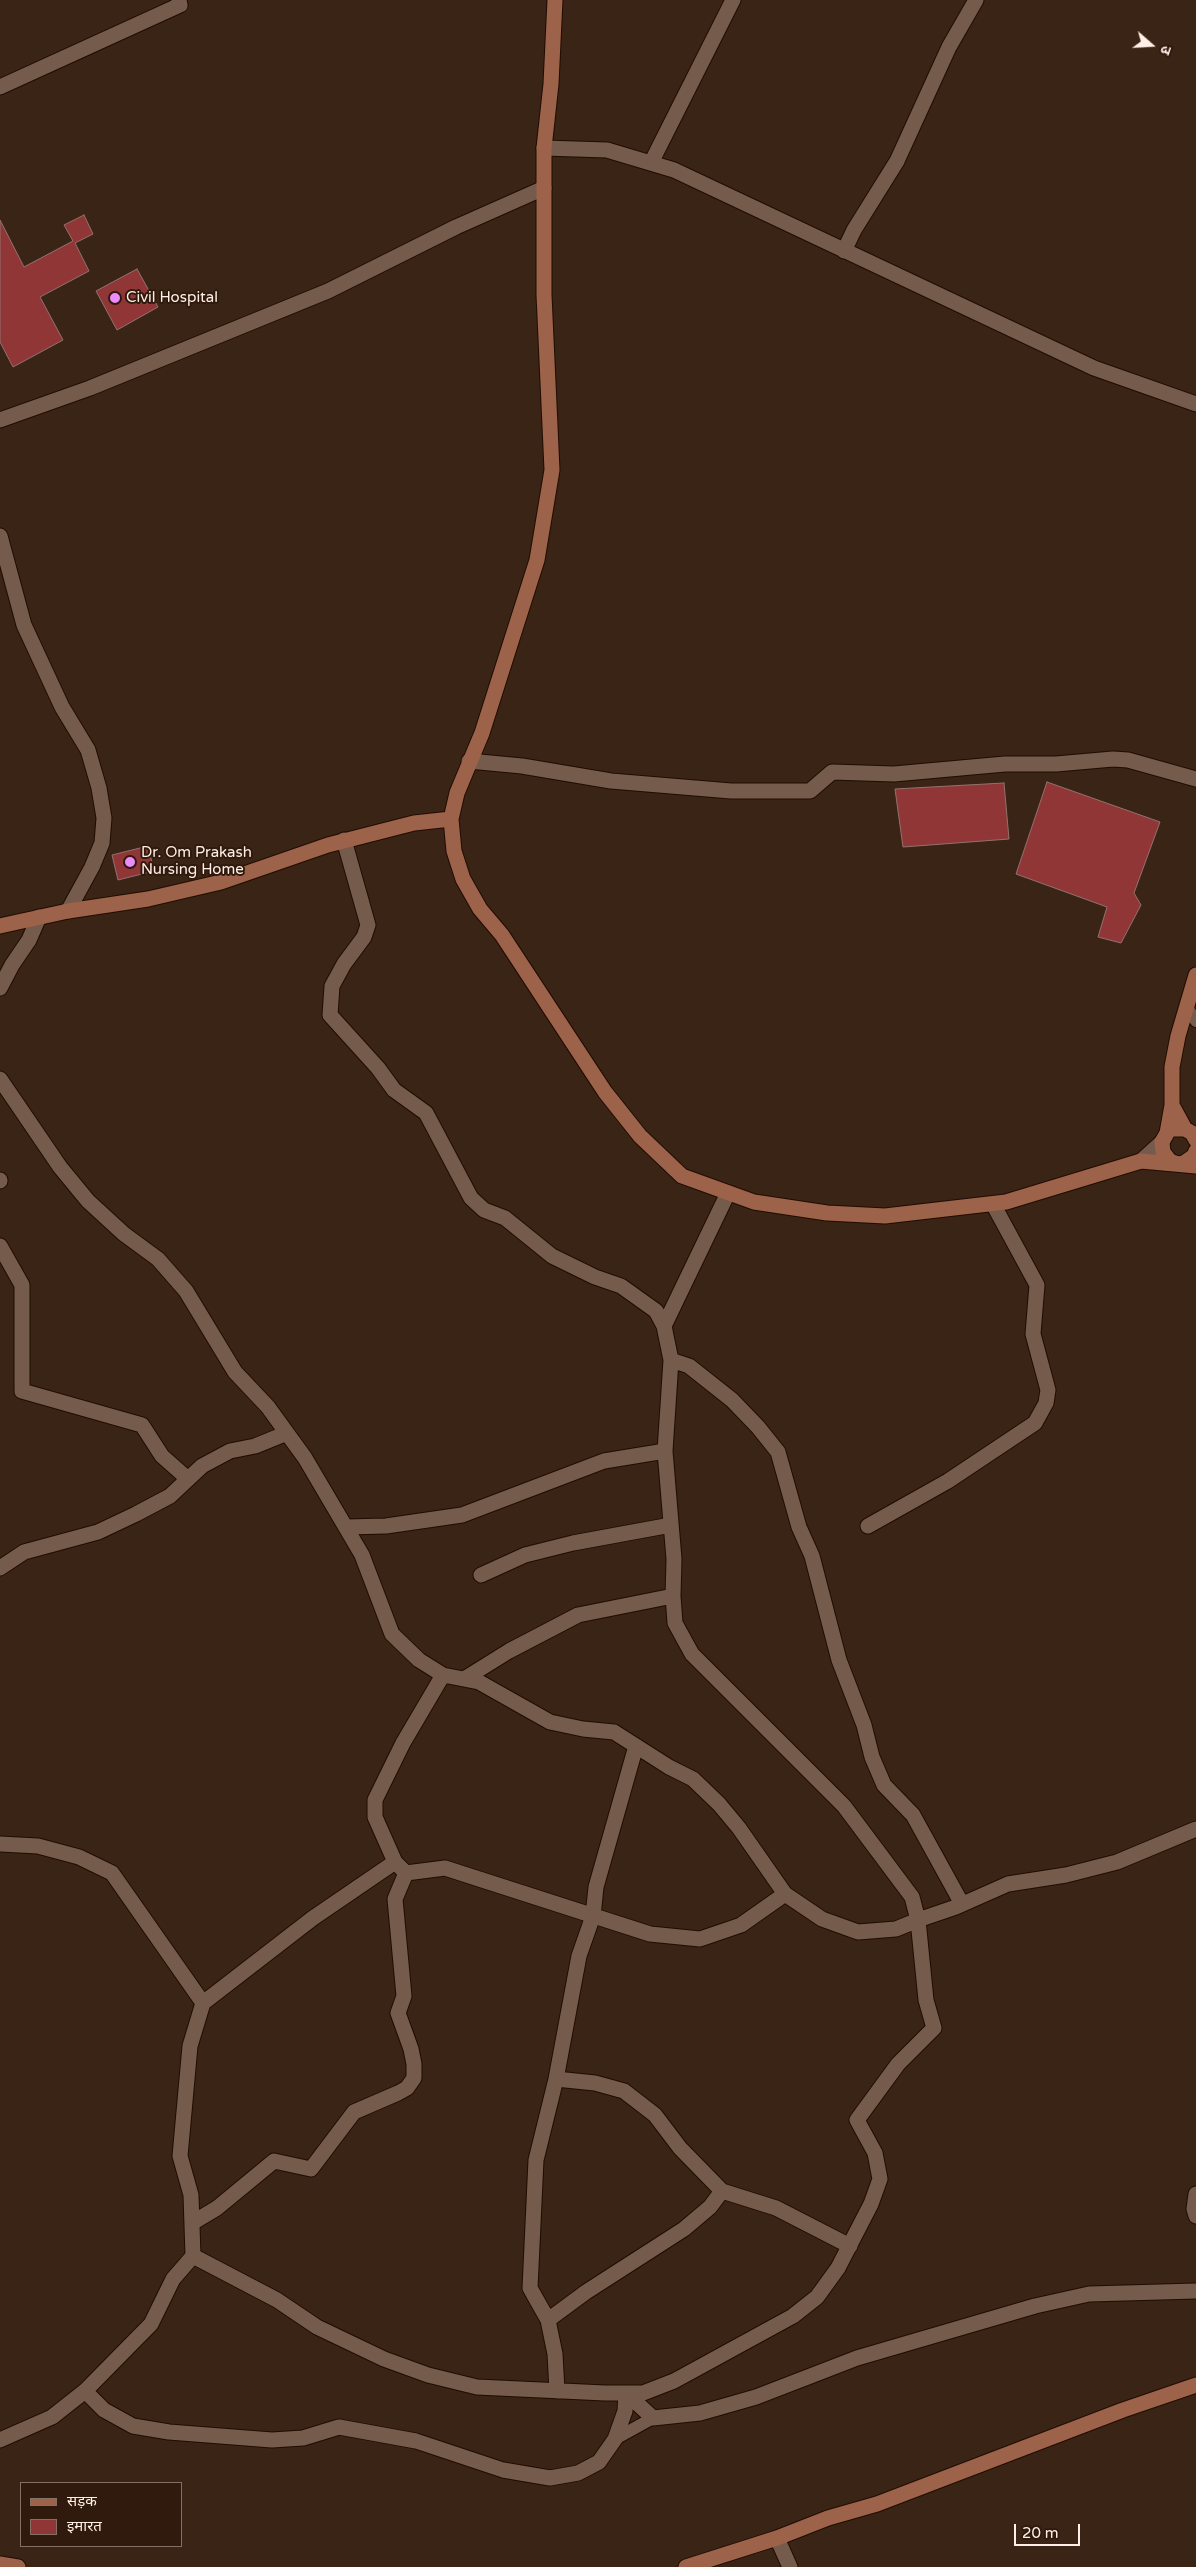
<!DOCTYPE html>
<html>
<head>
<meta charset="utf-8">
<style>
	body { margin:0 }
	#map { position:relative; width:1196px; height:2567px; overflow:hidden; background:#3a2416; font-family:"Varela Round","Noto Sans Devanagari",sans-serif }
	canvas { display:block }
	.legend { position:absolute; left:20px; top:2482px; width:162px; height:65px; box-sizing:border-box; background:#301a0d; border:1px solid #836f64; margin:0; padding:6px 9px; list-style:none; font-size:15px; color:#ffefe6 }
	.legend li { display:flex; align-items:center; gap:10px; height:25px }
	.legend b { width:25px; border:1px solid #836f64 }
	.north { position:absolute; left:1126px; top:20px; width:50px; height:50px; -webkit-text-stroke:4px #301a0d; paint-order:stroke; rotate:109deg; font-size:14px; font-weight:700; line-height:20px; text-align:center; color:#ffefe6 }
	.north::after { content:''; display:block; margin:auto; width:18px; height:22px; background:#ffefe6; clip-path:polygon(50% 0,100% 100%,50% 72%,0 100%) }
	.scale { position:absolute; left:1014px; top:2524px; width:66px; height:22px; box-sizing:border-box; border:2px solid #ffefe6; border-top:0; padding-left:6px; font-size:15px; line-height:18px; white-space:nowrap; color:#ffefe6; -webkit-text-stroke:4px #301a0d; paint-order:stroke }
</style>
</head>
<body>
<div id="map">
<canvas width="1196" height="2567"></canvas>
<ul class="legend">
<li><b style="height:6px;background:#9c624a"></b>सड़क</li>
<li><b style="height:14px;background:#913636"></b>इमारत</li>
</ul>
<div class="north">उ</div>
<div class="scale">20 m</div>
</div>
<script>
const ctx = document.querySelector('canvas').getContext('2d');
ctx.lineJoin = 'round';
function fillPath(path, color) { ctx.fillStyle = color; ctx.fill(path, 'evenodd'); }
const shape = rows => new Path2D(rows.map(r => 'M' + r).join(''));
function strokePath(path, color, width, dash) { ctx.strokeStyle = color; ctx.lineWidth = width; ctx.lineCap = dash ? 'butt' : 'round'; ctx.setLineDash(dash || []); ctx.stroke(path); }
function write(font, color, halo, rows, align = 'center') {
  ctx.font = font + ' "Varela Round",sans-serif'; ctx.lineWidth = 4; ctx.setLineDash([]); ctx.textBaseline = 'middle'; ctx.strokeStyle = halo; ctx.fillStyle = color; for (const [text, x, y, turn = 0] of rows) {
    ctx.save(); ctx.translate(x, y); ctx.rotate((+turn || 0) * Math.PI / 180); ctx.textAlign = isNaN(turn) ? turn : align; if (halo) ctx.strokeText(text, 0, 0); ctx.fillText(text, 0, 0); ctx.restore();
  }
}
const building = shape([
	[84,215,93,234,75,243,89,271,40,297,63,340,13,367,0,342,0,220,24,267,73,241,64,225,84,215],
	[137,269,158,307,117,330,96,291,137,269],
	[1047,782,1160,822,1134,893,1141,905,1121,943,1098,937,1107,907,1016,874,1047,782],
	[1004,783,1009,839,903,847,895,789,1004,783],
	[148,846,154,871,118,880,112,855,148,846]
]);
fillPath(building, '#913636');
strokePath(building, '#937270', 1);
const lane = shape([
	[1186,1006,1196,1021],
	[615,2439,653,2418]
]);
const street = shape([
	[0,87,180,5,179,0],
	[544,148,607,150,674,170,1094,368,1196,404],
	[651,163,733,0],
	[844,251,854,230,897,161,949,47,976,0],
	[0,420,90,388,328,291,456,227,544,188],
	[0,536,24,625,62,707,88,750,99,788,104,818,102,843,92,867,68,911],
	[469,761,522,766,611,781,731,791,810,791,832,772,894,774,1005,764,1056,764,1113,759,1128,760,1196,779],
	[344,840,368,925,364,937,344,964,332,986,330,1015,378,1068,394,1090,426,1113,471,1198,484,1210,505,1218,552,1256,595,1277,621,1286,656,1311,664,1326,671,1360,665,1451,674,1559,673,1596,675,1623,692,1654,844,1806,912,1897,918,1920,956,1907,1008,1884,1066,1875,1117,1862,1196,1829],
	[0,988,12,965,29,940,39,917],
	[0,1079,60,1167,88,1201,124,1234,158,1259,186,1291,235,1372,268,1407,305,1458,362,1555,392,1634,419,1660,443,1675,479,1682,550,1722,583,1729,614,1732,669,1767,693,1779,719,1804,739,1828,785,1894,822,1919,858,1932,896,1929,918,1920,926,2000,934,2028,898,2064,857,2120,875,2153,880,2179,871,2204,855,2235,838,2268,817,2297,793,2316,674,2381,643,2393,605,2393,477,2387,428,2375,384,2359,317,2327,277,2300,193,2256],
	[1141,1161,1162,1142],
	[0,1180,0,1181],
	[0,1246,22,1285,22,1391,142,1425,162,1456,188,1479],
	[664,1326,728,1193],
	[671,1360,689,1366,732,1400,758,1427,778,1452,799,1527,812,1556,839,1660,864,1725,872,1757,884,1785,913,1815,962,1904],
	[868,1526,948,1481,1035,1423,1046,1403,1048,1390,1033,1334,1037,1285,993,1204],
	[346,1527,386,1526,462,1515,604,1461,665,1451],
	[0,1568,24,1552,98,1532,136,1514,170,1496,202,1466,230,1451,255,1446,287,1433],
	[481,1575,525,1555,573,1543,671,1525],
	[464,1679,509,1651,578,1615,673,1596],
	[636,1746,596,1887,593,1916,579,1956,556,2079,595,2083,624,2091,655,2115,680,2148,722,2191,776,2208,850,2246],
	[0,1844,38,1846,79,1857,112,1873,203,2003,190,2046,180,2156,191,2195,193,2256,173,2279,151,2324,85,2391,52,2417,0,2440],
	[406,1873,445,1868,650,1934,700,1939,741,1925,785,1894],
	[203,2003,313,1918,395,1862,375,1817,375,1800,403,1743,443,1675],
	[556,2079,536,2160,530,2288,548,2320,555,2354,557,2391],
	[1196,2194,1194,2209,1196,2216],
	[192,2223,217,2208,274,2161,311,2169,354,2112,398,2093,407,2088,414,2078,414,2064,411,2049,398,2013,404,1996,395,1899,406,1873,395,1862],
	[548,2320,586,2292,684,2229,710,2207,722,2191],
	[85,2391,104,2410,133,2426,169,2432,272,2440,303,2438,339,2427,416,2441,503,2470,550,2478,578,2473,599,2462,615,2439,625,2411,626,2393],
	[626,2393,653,2418,700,2413,756,2397,857,2358,1035,2306,1089,2294,1196,2291],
	[777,2538,790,2567]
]);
const secondary = shape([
	[555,0,551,84,544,148,544,295,552,470,537,560,482,733,457,793,451,819,454,851,463,879,480,909,502,935,605,1092,640,1136,682,1176,754,1202,827,1213,885,1216,1006,1202,1141,1161,1196,1166],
	[0,926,68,911,148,899,221,882,328,845,414,823,451,819],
	[1172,1105,1167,1133,1162,1142,1163,1152,1170,1161,1178,1164,1184,1163,1194,1156,1196,1151],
	[1175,1129,1185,1129,1192,1133,1196,1140],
	[1185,1129,1172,1105,1172,1067,1178,1036,1196,975],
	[0,2564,18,2567],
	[686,2567,777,2538,828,2518,877,2504,1123,2410,1196,2385]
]);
strokePath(lane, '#200c02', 14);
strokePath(street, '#200c02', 17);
strokePath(secondary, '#200c02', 17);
strokePath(lane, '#745b4b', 12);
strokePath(street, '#745b4b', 15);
strokePath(secondary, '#9c624a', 15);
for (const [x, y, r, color] of [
	[115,298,6,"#ec8cfa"],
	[130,862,6,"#ec8cfa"]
]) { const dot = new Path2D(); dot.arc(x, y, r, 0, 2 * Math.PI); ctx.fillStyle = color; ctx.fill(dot); strokePath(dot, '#301a0d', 2); }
write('15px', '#ffefe6', '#301a0d', [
	["Civil Hospital",126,298],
	["Dr. Om Prakash",141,853],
	["Nursing Home",141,870]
], 'left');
</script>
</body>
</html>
